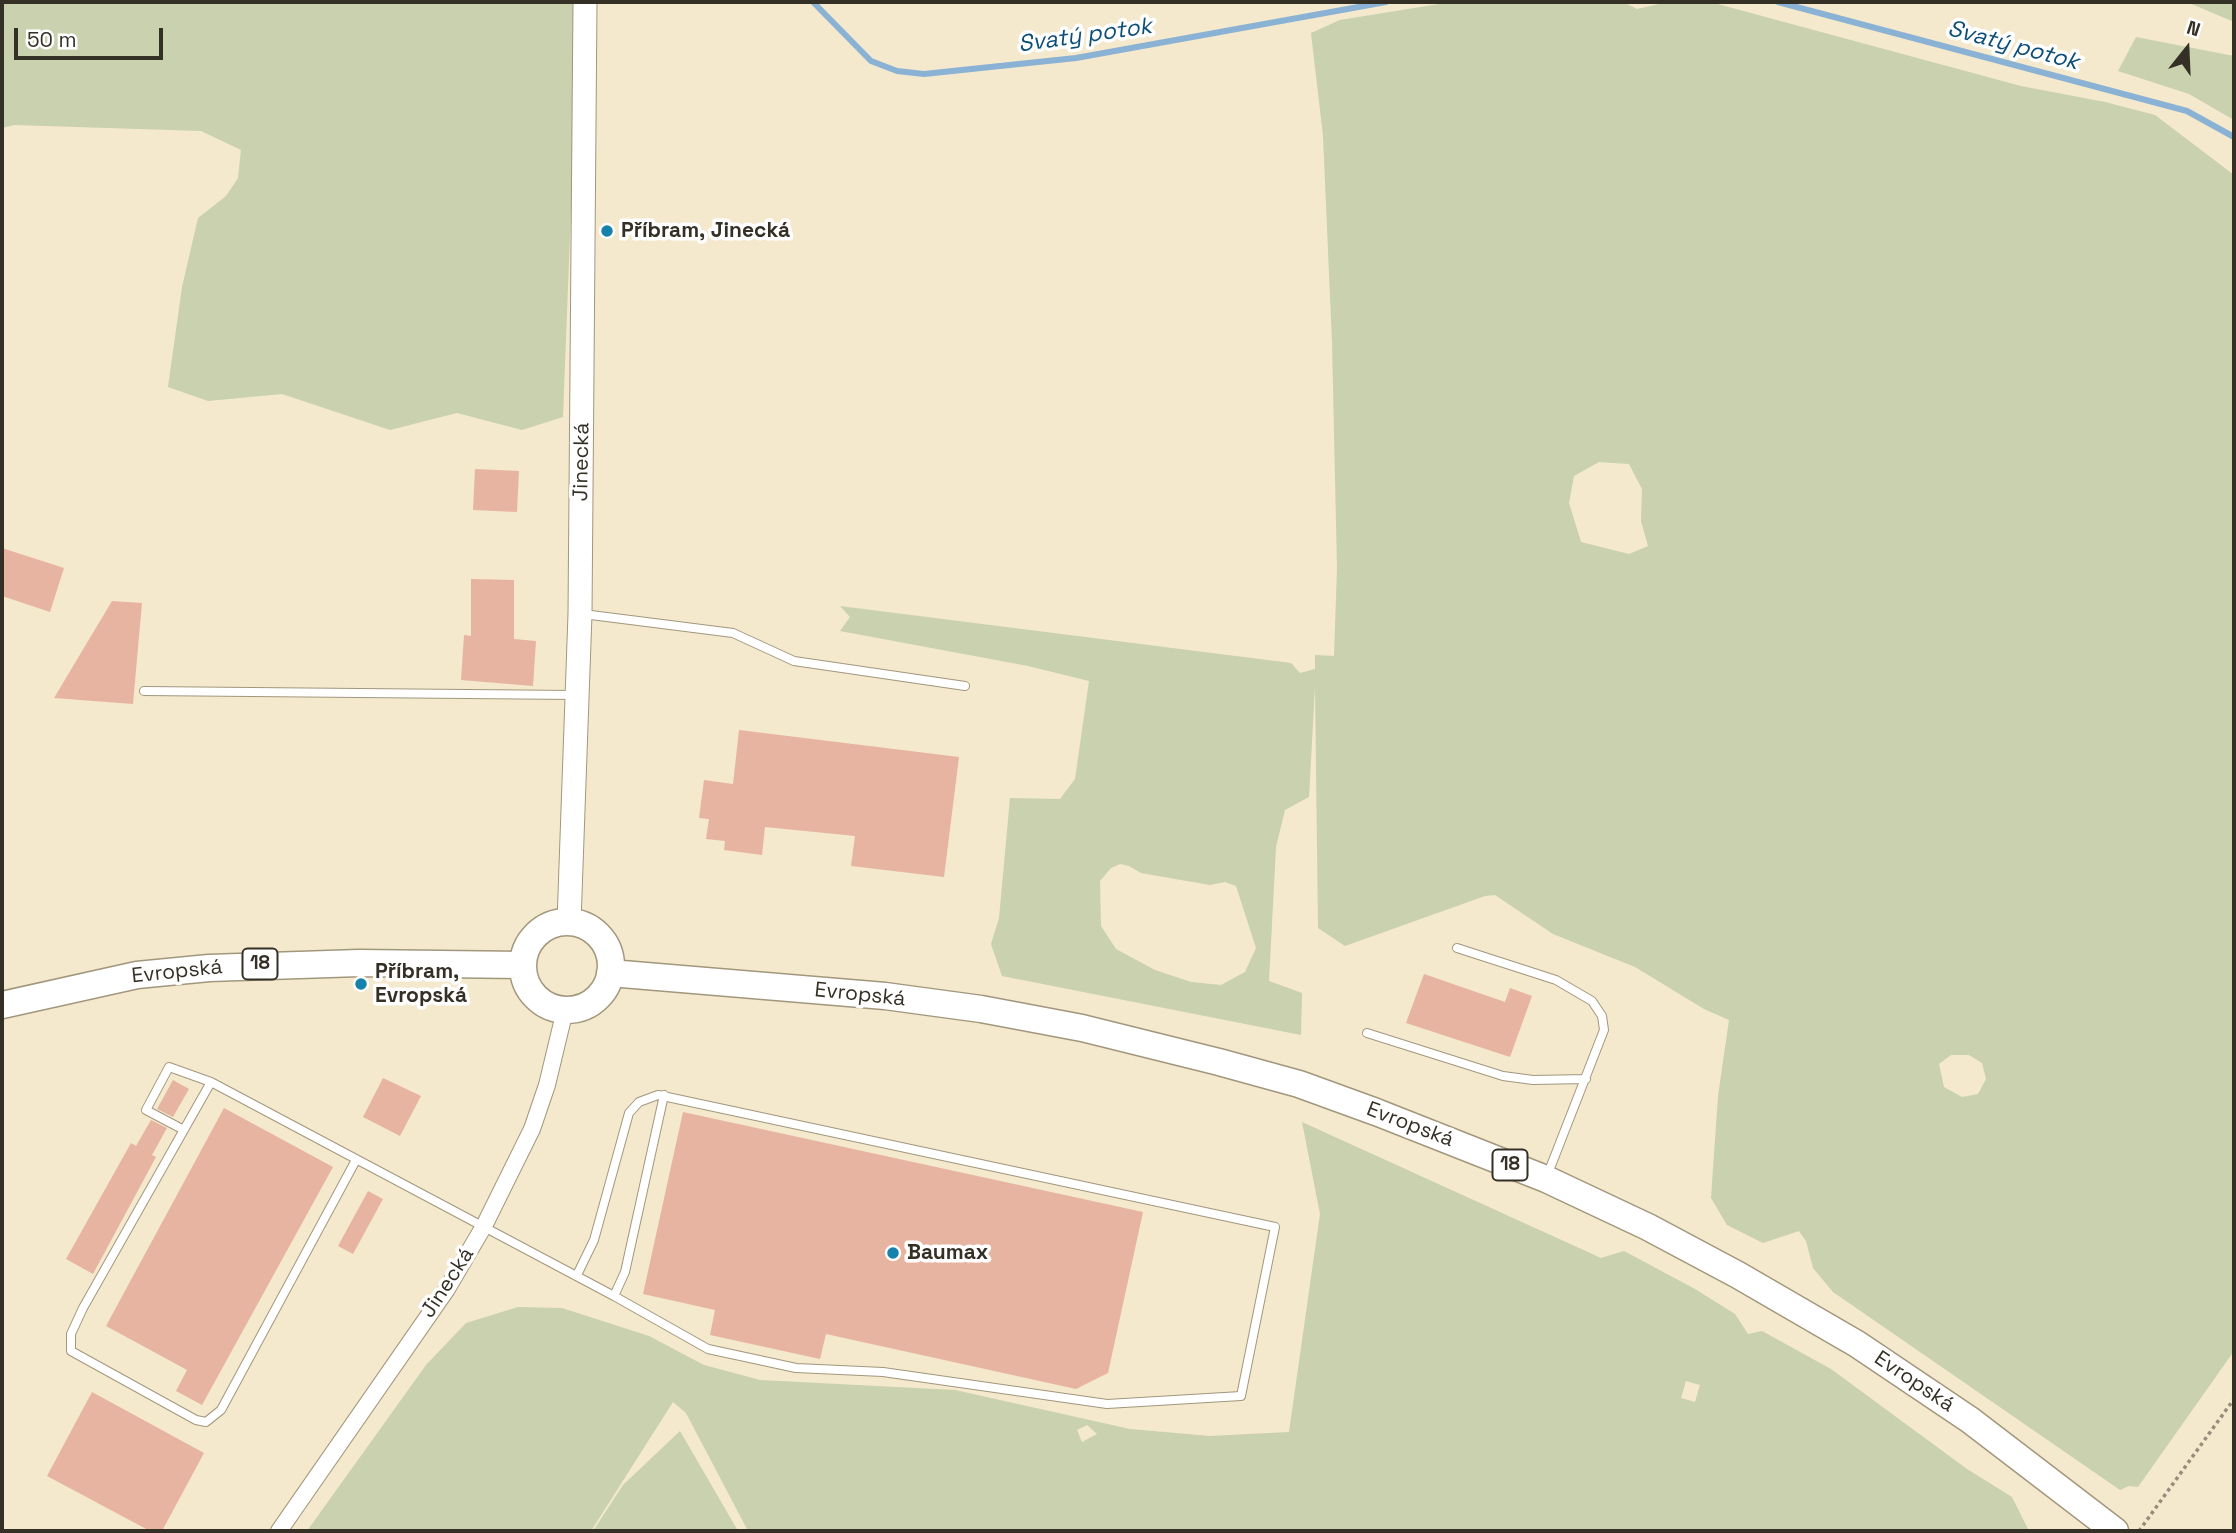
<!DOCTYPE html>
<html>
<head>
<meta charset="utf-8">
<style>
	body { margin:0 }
	#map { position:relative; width:2236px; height:1533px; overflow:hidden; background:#f4e8cd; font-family:"Space Grotesk",sans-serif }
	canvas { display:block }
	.frame { position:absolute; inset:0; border:4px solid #353026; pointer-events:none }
	.north { position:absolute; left:2152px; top:14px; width:70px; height:70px; -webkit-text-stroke:5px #fff; paint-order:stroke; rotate:18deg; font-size:19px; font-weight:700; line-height:28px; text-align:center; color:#353026 }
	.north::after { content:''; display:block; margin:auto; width:24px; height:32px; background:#353026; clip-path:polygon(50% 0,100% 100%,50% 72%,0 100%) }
	.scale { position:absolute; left:14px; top:28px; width:149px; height:32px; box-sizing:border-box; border:4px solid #353026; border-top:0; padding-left:9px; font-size:21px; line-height:24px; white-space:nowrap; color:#353026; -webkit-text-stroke:5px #fff; paint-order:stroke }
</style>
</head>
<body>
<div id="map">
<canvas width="2236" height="1533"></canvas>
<div class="frame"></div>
<div class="north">N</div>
<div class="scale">50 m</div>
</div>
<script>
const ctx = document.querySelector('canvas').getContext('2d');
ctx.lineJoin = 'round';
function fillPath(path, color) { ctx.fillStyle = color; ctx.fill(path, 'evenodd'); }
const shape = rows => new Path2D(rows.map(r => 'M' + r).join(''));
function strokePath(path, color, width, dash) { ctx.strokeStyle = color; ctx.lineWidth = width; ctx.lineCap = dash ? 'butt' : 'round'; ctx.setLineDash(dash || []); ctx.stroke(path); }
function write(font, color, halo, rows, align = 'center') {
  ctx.font = font + ' "Space Grotesk",sans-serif'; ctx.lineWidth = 7; ctx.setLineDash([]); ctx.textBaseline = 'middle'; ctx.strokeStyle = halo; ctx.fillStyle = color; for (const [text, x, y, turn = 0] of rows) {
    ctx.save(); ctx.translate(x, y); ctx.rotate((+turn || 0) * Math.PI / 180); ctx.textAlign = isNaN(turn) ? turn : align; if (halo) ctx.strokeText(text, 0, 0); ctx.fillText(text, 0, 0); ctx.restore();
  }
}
fillPath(shape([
	[2,2,579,2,563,417,522,430,457,413,390,430,282,394,208,401,168,387,182,287,198,218,226,196,238,178,241,150,201,131,14,125,2,128],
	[1451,2,1623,2,1637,9,1668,2,1710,2,2021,86,2105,102,2155,115,2234,175,2234,1351,2138,1487,2129,1486,2120,1490,1833,1292,1813,1268,1806,1241,1799,1231,1763,1243,1727,1225,1711,1198,1718,1096,1729,1020,1704,1009,1635,967,1553,934,1495,895,1485,896,1345,946,1318,928,1315,686,1309,797,1285,810,1276,847,1269,981,1302,993,1301,1035,1002,976,991,944,999,918,1010,798,1060,799,1075,779,1089,681,1028,666,840,631,850,617,840,606,1291,663,1300,673,1315,669,1315,655,1334,656,1337,568,1332,342,1323,136,1311,33,1340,20],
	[1599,462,1629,464,1642,489,1641,521,1648,546,1629,554,1581,542,1569,503,1574,476],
	[1120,864,1129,866,1141,873,1210,885,1225,882,1236,886,1256,948,1245,972,1221,985,1191,982,1155,970,1116,949,1101,926,1100,881,1111,868],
	[1951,1055,1969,1055,1982,1063,1986,1079,1978,1094,1962,1097,1944,1087,1939,1064],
	[2187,2,2234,2,2234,22],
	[2136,37,2234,56,2234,120,2189,94,2118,71],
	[1302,1122,1601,1258,1624,1251,1695,1289,1735,1314,1748,1334,1762,1331,1831,1369,1967,1469,2012,1497,2029,1531,748,1531,686,1413,673,1402,591,1531,307,1531,426,1365,466,1323,518,1307,562,1308,649,1336,704,1365,760,1380,955,1390,1130,1429,1210,1436,1289,1432,1320,1214],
	[1686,1381,1700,1385,1695,1402,1681,1398],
	[1087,1425,1097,1434,1082,1442,1077,1430],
	[680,1431,738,1531,593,1531,623,1485]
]), '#c9d1af');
strokePath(shape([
	[813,2,871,61,897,71,924,74,1076,58,1386,2],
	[1778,2,2187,111,2234,137]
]), '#8ab2d4', 6);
fillPath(shape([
	[475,469,519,471,517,512,473,510],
	[2,548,64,568,50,612,2,596],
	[471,579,514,580,514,639,536,641,533,686,461,680,464,635,471,636],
	[112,601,142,603,133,704,54,698],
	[739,730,959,757,944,877,851,866,855,836,765,827,762,855,724,850,725,841,706,839,709,819,699,818,704,780,733,784],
	[1424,974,1505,1002,1510,988,1532,996,1510,1057,1406,1023],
	[383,1078,421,1096,400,1136,363,1117],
	[173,1080,189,1089,173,1117,157,1109],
	[224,1108,333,1167,202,1405,176,1391,187,1370,106,1326],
	[683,1112,1143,1212,1108,1373,1076,1389,826,1334,820,1359,710,1335,715,1310,643,1294],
	[151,1120,167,1128,152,1155,156,1157,93,1274,66,1259,131,1143,136,1146],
	[368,1191,383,1199,353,1254,338,1246],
	[92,1392,204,1453,162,1531,150,1531,47,1476]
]), '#e7b4a2');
const lane = shape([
	[583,614,733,633,794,661,965,686],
	[144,691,575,695],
	[1457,948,1556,980,1592,1001,1602,1016,1604,1030,1547,1176],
	[1367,1033,1503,1076,1533,1080,1586,1079],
	[184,1130,146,1110,169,1067,211,1082],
	[356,1160,221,1410,206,1422,196,1420,71,1351,71,1334,83,1308,211,1082,614,1296,625,1272,664,1095],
	[577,1275,594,1240,629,1113,639,1102,658,1095,1275,1227,1241,1396,1107,1404,883,1372,796,1368,708,1349,614,1296]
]);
const street = shape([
	[279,1531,447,1289,484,1226,532,1129,547,1085,565,1010]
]);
const secondary = shape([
	[569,922,580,614,585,2]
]);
const primary = shape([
	'523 966a44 44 0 1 1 88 0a44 44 0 1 1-88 0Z',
	[610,973,885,996,981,1009,1082,1028,1219,1062,1299,1084,1376,1112,1546,1179,1648,1227,1738,1275,1857,1344,1970,1420,2115,1531],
	[2,1005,137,975,209,968,359,963,522,965]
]);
strokePath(lane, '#a2977d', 10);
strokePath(street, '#a2977d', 18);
strokePath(secondary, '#a2977d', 25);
strokePath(primary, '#a2977d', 29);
strokePath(shape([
	[2139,1531,2234,1399]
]), '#968d7b', 3.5, [3.5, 3.5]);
strokePath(lane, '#fff', 8);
strokePath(street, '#fff', 16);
strokePath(secondary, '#fff', 23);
strokePath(primary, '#fff', 26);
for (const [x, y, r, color] of [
	[607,231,7,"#1482aa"],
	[361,984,7,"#1482aa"],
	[893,1253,7,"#1482aa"]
]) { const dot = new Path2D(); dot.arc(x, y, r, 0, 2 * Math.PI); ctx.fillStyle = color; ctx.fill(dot); strokePath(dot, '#fff', 2.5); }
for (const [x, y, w] of [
	[260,964,35],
	[1510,1165,35]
]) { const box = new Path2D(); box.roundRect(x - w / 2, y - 15.5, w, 31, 5); ctx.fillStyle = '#fff'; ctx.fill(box); strokePath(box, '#353026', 2); }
write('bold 19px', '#353026', null, [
	["18",260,964],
	["18",1510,1165]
]);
write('bold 21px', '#353026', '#fff', [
	["Příbram, Jinecká",621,231],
	["Příbram,",375,972],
	["Evropská",375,996],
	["Baumax",907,1253]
], 'left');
write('21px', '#353026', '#fff', [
	["Jinecká",582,462,-89],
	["Evropská",177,972,-6],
	["Evropská",860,995,6],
	["Evropská",1410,1125,21],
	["Jinecká",448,1283,-57],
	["Evropská",1914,1382,34]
]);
write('italic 23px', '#0d4e79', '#fff', [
	["Svatý potok",1085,36,-8],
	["Svatý potok",2013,46,15]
]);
</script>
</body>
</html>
